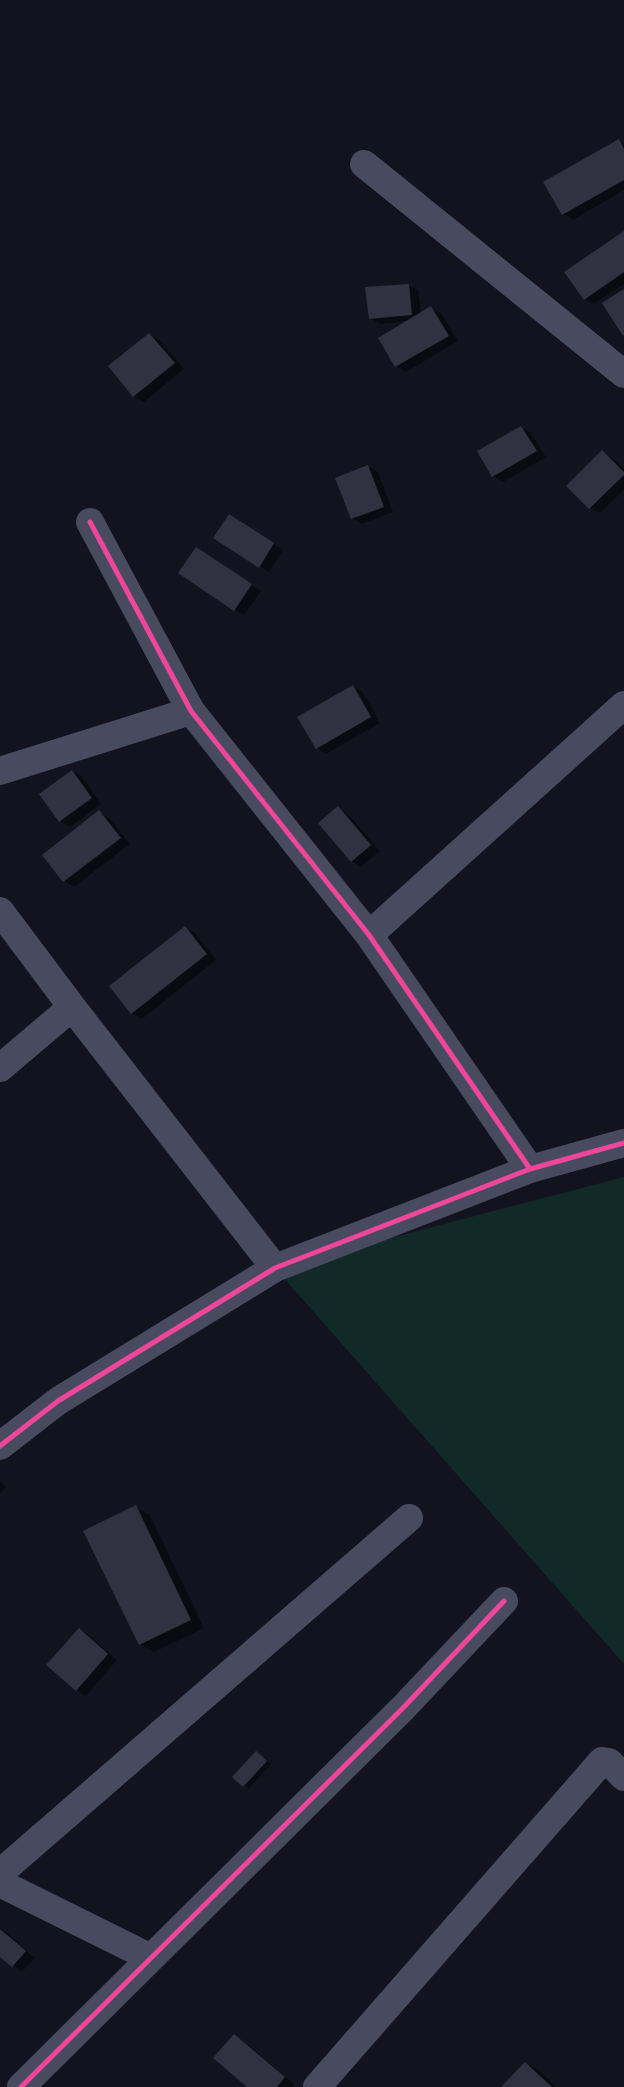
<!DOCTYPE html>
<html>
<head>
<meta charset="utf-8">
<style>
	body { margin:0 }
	canvas { display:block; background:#13131f }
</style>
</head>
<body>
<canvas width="624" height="2087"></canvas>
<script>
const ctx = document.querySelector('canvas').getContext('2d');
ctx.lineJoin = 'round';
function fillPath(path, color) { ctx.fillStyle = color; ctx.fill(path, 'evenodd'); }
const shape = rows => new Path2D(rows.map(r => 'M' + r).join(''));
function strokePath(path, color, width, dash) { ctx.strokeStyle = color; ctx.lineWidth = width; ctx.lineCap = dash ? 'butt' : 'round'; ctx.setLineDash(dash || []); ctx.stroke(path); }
fillPath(shape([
	[624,1177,624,1664,275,1268]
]), '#112927');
fillPath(shape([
	[619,141,624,144,624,190,573,220,563,214],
	[624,232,624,284,594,304,584,299],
	[409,285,418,290,421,314,431,308,441,313,458,341,406,372,396,366,408,321,380,324,370,318],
	[149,334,159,340,184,369,144,402,134,396,109,367],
	[521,427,531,433,546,457,503,482,493,476,479,452],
	[603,452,612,458,624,469,624,490,600,513,590,508],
	[368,466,378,472,393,512,362,524,352,518],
	[239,521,283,550,269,572,259,566],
	[206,554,261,591,244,615,235,610],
	[353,686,363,692,380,723,326,754,317,748],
	[72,771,82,777,101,804,70,827,60,821],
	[338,808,347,813,380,851,361,867,352,861],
	[99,812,109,818,130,844,74,887,64,881,43,855],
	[185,927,195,933,216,960,142,1019,132,1013],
	[0,1482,6,1487,0,1494],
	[136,1507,150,1515,204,1628,154,1652,140,1644],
	[79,1630,89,1635,117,1660,86,1696,76,1690],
	[256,1752,271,1764,249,1789,234,1777],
	[0,1927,35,1958,22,1972,0,1955],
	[234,2036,244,2041,294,2084,292,2087,249,2087],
	[526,2063,540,2071,556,2087,503,2087]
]), '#0007');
fillPath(shape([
	[619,139,624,149,624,180,562,215,543,182],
	[624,231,624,272,584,300,564,272],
	[409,284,412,315,369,319,365,287],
	[624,289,624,335,623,336,602,303],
	[431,306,449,336,395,367,378,338],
	[149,333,175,363,133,397,108,366],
	[521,426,537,451,492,477,477,451],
	[602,450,624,472,624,475,589,509,566,486],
	[368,465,384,507,351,519,335,478],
	[229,514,274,543,259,568,213,538],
	[196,547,252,584,234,611,178,573],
	[353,685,371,717,316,749,297,717],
	[72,770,92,798,59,822,39,794],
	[338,806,371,845,351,862,318,823],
	[99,810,121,838,63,882,42,855],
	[185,926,207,954,131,1014,109,986],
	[136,1505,191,1620,139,1645,83,1531],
	[79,1628,108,1654,76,1691,46,1665],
	[256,1751,267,1761,243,1787,232,1777],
	[0,1929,26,1951,12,1967,0,1957],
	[234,2034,285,2077,277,2087,247,2087,213,2058],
	[525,2062,552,2087,501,2087]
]), '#313141');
strokePath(shape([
	[364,164,624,374],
	[90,522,191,711,369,935,530,1169],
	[0,771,191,711],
	[0,911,72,1007,275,1268],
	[369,935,624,705],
	[0,1068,72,1007],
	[0,1446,58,1401,275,1268,530,1169,624,1143],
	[0,1873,409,1518],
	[0,1883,151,1958],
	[21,2087,403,1708,504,1601],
	[317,2087,602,1761,609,1762,624,1777]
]), '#484b60', 28);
strokePath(shape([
	[90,522,191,711,369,935,530,1169],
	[0,1446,58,1401,275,1268,530,1169,624,1143],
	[21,2087,403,1708,504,1601]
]), '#ed469a', 5);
</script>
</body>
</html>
